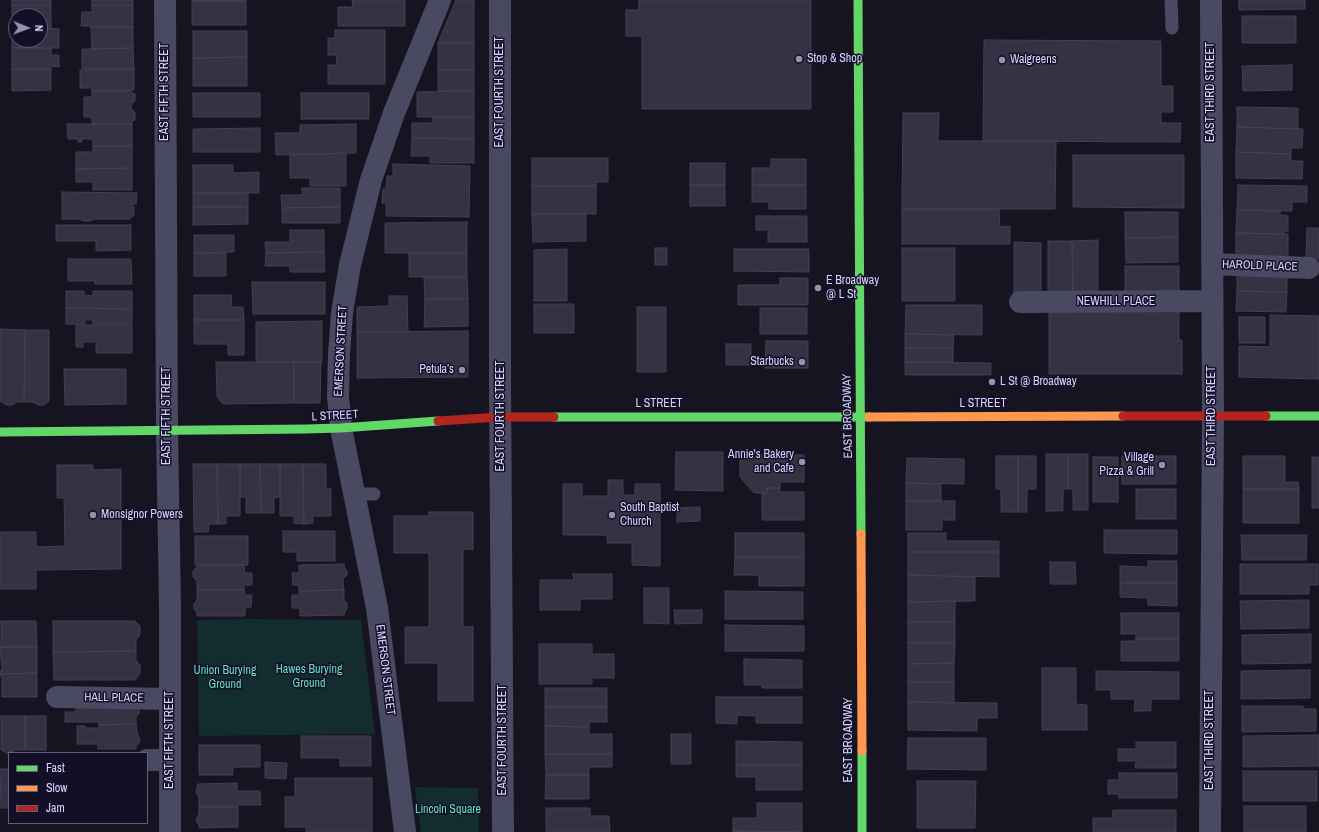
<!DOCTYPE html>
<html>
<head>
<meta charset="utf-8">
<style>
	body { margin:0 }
	#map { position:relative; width:1319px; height:832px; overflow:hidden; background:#161421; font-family:"Archivo Narrow",sans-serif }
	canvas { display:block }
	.legend { position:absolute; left:8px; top:752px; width:140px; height:72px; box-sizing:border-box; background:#130f26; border:1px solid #625e7d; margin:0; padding:5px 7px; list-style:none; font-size:12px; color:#d9d4ff }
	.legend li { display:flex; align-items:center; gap:8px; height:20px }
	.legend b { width:20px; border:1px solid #625e7d }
	.north { position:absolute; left:8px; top:8px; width:40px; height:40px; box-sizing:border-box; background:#130f26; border:1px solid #625e7d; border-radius:50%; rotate:91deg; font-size:11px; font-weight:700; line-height:16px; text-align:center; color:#d9d4ff }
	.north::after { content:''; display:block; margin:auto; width:14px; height:18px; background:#9591b1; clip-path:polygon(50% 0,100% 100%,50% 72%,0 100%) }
</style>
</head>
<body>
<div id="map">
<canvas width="1319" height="832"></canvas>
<ul class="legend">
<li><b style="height:5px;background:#63d668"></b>Fast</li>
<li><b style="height:5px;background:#ff974d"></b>Slow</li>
<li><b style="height:5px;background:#b3261e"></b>Jam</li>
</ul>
<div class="north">N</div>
</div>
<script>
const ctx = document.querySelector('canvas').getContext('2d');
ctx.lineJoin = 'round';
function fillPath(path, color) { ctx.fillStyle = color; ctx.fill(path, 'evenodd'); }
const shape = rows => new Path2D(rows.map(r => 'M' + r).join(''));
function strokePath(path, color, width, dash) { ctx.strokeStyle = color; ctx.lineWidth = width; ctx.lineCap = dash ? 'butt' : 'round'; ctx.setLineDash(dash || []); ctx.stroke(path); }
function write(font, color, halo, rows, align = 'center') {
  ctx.font = font + ' "Archivo Narrow",sans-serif'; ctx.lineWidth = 3; ctx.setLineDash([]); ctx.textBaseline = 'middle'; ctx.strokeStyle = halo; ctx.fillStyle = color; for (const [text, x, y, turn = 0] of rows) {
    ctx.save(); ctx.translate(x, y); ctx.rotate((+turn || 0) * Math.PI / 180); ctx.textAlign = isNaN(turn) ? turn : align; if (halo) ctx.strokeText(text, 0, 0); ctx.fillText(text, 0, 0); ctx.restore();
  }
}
fillPath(shape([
	[250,619,361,620,375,734,199,736,197,620],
	[415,787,478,788,479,832,421,832]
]), '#132c2d');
const building = shape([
	[12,0,51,0,51,5,12,5,12,0],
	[92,0,133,0,133,5,92,5,92,0],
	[192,0,246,0,246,1,192,1,192,0],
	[352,0,405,0,405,26,338,26,338,7,353,7,352,0],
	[456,0,474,0,474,43,438,43,456,0],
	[639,0,811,0,811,109,642,109,642,36,626,36,626,10,639,10,639,0],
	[1239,0,1305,0,1305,9,1239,10,1239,0],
	[192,1,246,1,246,25,192,25,192,1],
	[12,5,51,5,51,28,40,28,40,16,16,16,16,28,12,28,12,5],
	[92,5,133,5,133,27,91,27,91,26,81,26,82,12,92,12,92,5],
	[1242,16,1296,16,1296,43,1242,43,1242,16],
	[91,27,133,27,133,48,92,49,91,27],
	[12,28,16,28,16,40,40,40,40,28,59,29,59,48,12,48,12,28],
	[335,30,385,30,385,84,328,84,328,65,337,65,336,55,328,55,328,38,335,38,335,30],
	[193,31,247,31,247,57,193,58,193,31],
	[984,40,1161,41,1161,86,1173,86,1173,112,1161,112,1161,123,1181,123,1180,142,983,141,984,40],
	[438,43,474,43,474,70,438,70,438,43],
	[12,48,51,48,51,55,59,55,59,67,51,66,51,69,12,69,12,48],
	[133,48,134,69,82,69,82,49,133,48],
	[247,57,247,86,193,86,193,58,247,57],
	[1292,65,1292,90,1243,91,1242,66,1292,65],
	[12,69,51,69,51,90,12,91,12,69],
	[134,69,134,90,92,91,92,88,80,88,80,70,134,69],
	[438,70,474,70,474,91,438,91,438,70],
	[92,91,131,91,131,92,135,94,135,101,132,103,131,109,135,112,135,120,132,121,132,124,92,124,92,117,84,117,84,97,92,97,92,91],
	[474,91,474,117,417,117,417,92,474,91],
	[193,93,260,93,260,117,193,117,193,93],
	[301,93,369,93,369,119,301,119,301,93],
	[1237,107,1298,108,1298,129,1237,127,1237,107],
	[903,113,939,113,938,141,1056,141,1055,209,902,209,903,113],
	[433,117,474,117,474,139,412,138,412,123,432,123,433,117],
	[67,124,132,124,132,146,93,146,93,139,81,139,82,142,78,142,78,139,68,139,67,124],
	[356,124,356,153,276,155,275,133,300,133,300,125,356,124],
	[1237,127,1303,129,1302,148,1291,148,1291,154,1236,152,1237,127],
	[260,128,260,152,193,152,193,129,260,128],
	[412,138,474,139,474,163,430,163,430,156,411,156,412,138],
	[93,146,132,146,132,168,76,169,76,152,93,152,93,146],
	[1236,152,1291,154,1291,161,1303,161,1302,179,1236,178,1236,152],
	[346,153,346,186,310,186,310,178,290,178,290,155,346,153],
	[1073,155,1184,155,1184,208,1073,207,1073,155],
	[532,158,608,158,608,182,596,182,596,186,532,186,532,158],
	[771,159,806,159,806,185,752,185,752,168,771,168,771,159],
	[690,163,725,163,725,185,690,185,690,163],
	[393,164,470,166,469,217,386,216,386,203,382,203,383,189,386,189,387,176,393,176,393,164],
	[193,165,233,165,233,173,259,172,259,193,193,193,193,165],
	[132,168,132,190,93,190,93,182,76,182,76,169,132,168],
	[690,185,725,185,725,206,690,206,690,185],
	[752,185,806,185,806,209,769,209,769,202,752,202,752,185],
	[1238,185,1307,186,1307,202,1292,202,1292,211,1237,210,1238,185],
	[532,186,596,186,596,214,532,214,532,186],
	[302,188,340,188,340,207,282,208,281,195,302,195,302,188],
	[62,192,137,193,136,204,131,204,134,207,134,215,130,219,95,219,89,221,83,221,79,219,62,219,62,192],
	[193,193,248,193,248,207,193,207,193,193],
	[193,207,248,207,248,224,193,225,193,207],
	[340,207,340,223,282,223,282,208,340,207],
	[902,209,999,209,1000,227,1010,226,1010,244,902,244,902,209],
	[1237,210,1280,211,1280,215,1288,216,1288,231,1284,231,1284,234,1236,233,1237,210],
	[1125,212,1178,212,1178,237,1125,238,1125,212],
	[532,214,586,214,586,241,533,242,532,214],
	[756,216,807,216,807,242,768,242,768,230,756,230,756,216],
	[467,222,467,253,385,253,385,223,467,222],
	[56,225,131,225,131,250,96,251,96,241,56,241,56,225],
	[1307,228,1319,228,1319,259,1306,258,1307,228],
	[290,230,324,230,324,252,266,253,265,242,290,242,290,230],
	[1236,233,1288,234,1288,261,1236,260,1236,233],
	[194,235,234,235,234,252,194,253,194,235],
	[1178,237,1178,262,1126,263,1125,238,1178,237],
	[1098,240,1098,293,1073,293,1072,241,1098,240],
	[1048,241,1072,241,1073,293,1048,293,1048,241],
	[1014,242,1041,243,1041,295,1014,295,1014,242],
	[655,248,667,248,667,265,655,265,655,248],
	[902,248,955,248,955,301,902,301,902,248],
	[567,249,567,301,534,301,534,250,567,249],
	[734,249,809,249,809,272,734,271,734,249],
	[324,252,325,272,290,272,290,266,265,266,266,253,324,252],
	[194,253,226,253,226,276,194,276,194,253],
	[409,253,467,253,467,277,409,277,409,253],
	[68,259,131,259,132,284,95,284,95,281,68,281,68,259],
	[1125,266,1179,266,1179,293,1125,293,1125,266],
	[1237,273,1287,274,1287,292,1237,291,1237,273],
	[424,277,467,277,468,299,425,299,424,277],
	[780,278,808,278,808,305,738,305,738,285,780,285,780,278],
	[252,282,325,282,325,314,253,314,252,282],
	[66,291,84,291,84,295,93,296,93,291,132,291,132,309,66,308,66,291],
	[1237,291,1287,292,1286,312,1236,311,1237,291],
	[194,295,231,295,232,307,243,307,244,320,194,320,194,295],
	[389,296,407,296,408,332,357,332,357,307,389,306,389,296],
	[425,299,468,299,468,326,424,327,425,299],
	[534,304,574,304,574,333,534,333,534,304],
	[906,305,982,305,982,335,905,334,906,305],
	[637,307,666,307,666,372,637,372,637,307],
	[66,308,132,309,132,324,93,324,93,320,85,320,85,324,66,324,66,308],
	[760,308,807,308,807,334,760,334,760,308],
	[1049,309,1179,309,1179,340,1182,340,1182,374,1049,374,1049,309],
	[1270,315,1319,316,1319,379,1239,377,1239,346,1270,347,1270,315],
	[1239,317,1265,317,1265,343,1239,343,1239,317],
	[194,320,244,320,244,355,228,355,228,344,194,344,194,320],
	[322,321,322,362,256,362,256,322,322,321],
	[76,325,132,325,132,353,96,353,96,342,83,342,83,347,76,347,76,325],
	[0,329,25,330,24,402,17,402,12,405,6,405,0,401,0,329],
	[25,330,49,330,49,401,44,405,38,405,33,402,24,402,25,330],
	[468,331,468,377,357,378,357,332,468,331],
	[905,334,954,335,953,348,905,348,905,334],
	[766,341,808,341,808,368,765,368,766,341],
	[726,344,751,344,751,365,726,365,726,344],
	[905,348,953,348,953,362,905,362,905,348],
	[216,362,294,362,294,403,223,404,217,397,216,362],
	[294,362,321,362,320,403,294,403,294,362],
	[905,362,991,363,991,375,905,375,905,362],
	[64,369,126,369,126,404,65,405,64,369],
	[676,452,723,452,723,491,675,490,676,452],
	[1046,454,1068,454,1068,489,1063,489,1063,511,1046,511,1046,454],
	[1068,454,1088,454,1088,510,1073,510,1073,489,1068,489,1068,454],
	[740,455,804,455,804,482,780,482,780,488,767,488,767,493,754,493,740,477,740,455],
	[996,456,1018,456,1018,512,1001,512,1001,489,996,489,996,456],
	[1018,456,1036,456,1036,489,1027,489,1027,512,1018,512,1018,456],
	[1122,456,1176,456,1176,484,1122,484,1122,456],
	[1243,456,1285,456,1285,482,1298,482,1299,489,1243,489,1243,456],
	[1093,457,1118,457,1118,502,1093,502,1093,457],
	[1312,457,1319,457,1319,508,1312,508,1312,457],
	[907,458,964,459,964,484,906,483,907,458],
	[193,464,217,464,218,524,209,524,208,532,194,532,193,464],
	[217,464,240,464,240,516,226,516,226,524,218,524,217,464],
	[240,464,260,464,261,513,246,513,246,497,240,497,240,464],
	[260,464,280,464,280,497,274,498,274,513,261,513,260,464],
	[280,464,303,464,304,524,294,523,294,516,280,516,280,464],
	[303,464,326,464,326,489,331,489,331,516,313,516,313,523,304,524,303,464],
	[57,465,93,465,93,470,121,469,121,569,36,570,36,589,0,589,0,532,36,532,36,547,65,546,64,498,57,498,57,465],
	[608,480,623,480,623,495,635,495,635,484,660,484,660,566,632,565,632,543,607,543,607,535,563,535,563,484,582,484,582,496,608,496,608,480],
	[906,483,941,484,941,501,906,501,906,483],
	[767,488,780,488,780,492,804,492,804,520,762,520,762,493,767,493,767,488],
	[1136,489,1176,489,1176,519,1136,519,1136,489],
	[1243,489,1299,489,1299,523,1243,523,1243,489],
	[906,501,955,501,955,520,942,520,942,530,906,530,906,501],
	[700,507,700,521,677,522,677,508,700,507],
	[429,512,473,512,473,550,463,549,463,627,473,626,473,701,438,701,438,663,405,663,405,627,429,627,429,553,394,553,394,516,429,516,429,512],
	[1104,530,1177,530,1177,554,1104,553,1104,530],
	[283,531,335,531,335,561,297,561,297,552,283,552,283,531],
	[735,533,804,533,804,557,735,557,735,533],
	[908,533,946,533,946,541,999,541,999,552,908,552,908,533],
	[1241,535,1307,535,1306,560,1242,560,1241,535],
	[195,536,248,536,248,565,195,565,195,536],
	[908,552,999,552,999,577,908,575,908,552],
	[735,557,804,557,804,586,759,586,759,575,734,575,735,557],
	[1148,561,1177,561,1177,583,1120,583,1120,566,1148,567,1148,561],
	[1050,562,1075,562,1076,584,1050,584,1050,562],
	[344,564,344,567,347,571,347,575,343,579,344,590,299,591,299,585,293,585,292,573,299,573,299,565,344,564],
	[1240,564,1318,564,1318,585,1309,585,1309,594,1240,594,1240,564],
	[197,565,244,565,245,573,252,573,252,585,244,585,244,590,197,590,197,581,193,577,193,571,197,567,197,565],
	[573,574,612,574,612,599,580,599,580,610,540,610,540,580,574,580,573,574],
	[908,575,975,577,975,601,908,602,908,575],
	[1120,583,1177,583,1177,606,1148,605,1148,598,1120,597,1120,583],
	[644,588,669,588,669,624,644,623,644,588],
	[197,590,244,590,245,595,252,595,251,607,245,608,245,616,197,616,197,613,194,609,194,604,197,600,197,590],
	[344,590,344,601,347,603,347,608,345,612,344,615,300,616,300,608,292,608,292,595,299,595,299,591,344,590],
	[725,591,803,592,803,619,725,619,725,591],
	[1309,600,1309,628,1241,629,1240,601,1309,600],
	[955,601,955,622,908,622,908,602,955,601],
	[674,610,702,610,702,623,675,624,674,610],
	[1121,613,1179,613,1179,639,1136,639,1136,634,1121,634,1121,613],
	[1,621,36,621,37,647,0,647,0,643,1,643,1,621],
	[53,621,135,621,140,626,140,635,136,640,136,651,53,652,53,621],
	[908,622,955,622,955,643,908,643,908,622],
	[725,625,804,626,804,651,725,651,725,625],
	[1311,634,1311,663,1242,664,1242,635,1311,634],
	[1136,639,1179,639,1179,661,1121,661,1121,641,1136,641,1136,639],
	[908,643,955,643,954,663,908,664,908,643],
	[539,644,592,644,592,654,614,654,614,678,592,678,592,684,539,684,539,644],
	[0,647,37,647,37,673,0,674,0,671,2,671,0,647],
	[136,651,136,661,140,665,140,673,135,680,54,680,53,652,136,651],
	[744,659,802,660,802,688,762,688,762,685,744,685,744,659],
	[954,663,954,682,908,682,908,664,954,663],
	[1042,668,1076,668,1076,704,1087,705,1087,730,1042,730,1042,668],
	[1310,670,1310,698,1241,699,1241,671,1310,670],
	[1096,671,1179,672,1179,699,1151,699,1151,711,1134,711,1135,699,1111,699,1111,690,1096,690,1096,671],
	[37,673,37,697,2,697,2,676,0,676,0,674,37,673],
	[908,682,954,682,954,703,908,702,908,682],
	[545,688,607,688,607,707,545,707,545,688],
	[716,697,802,697,802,723,756,723,756,716,737,715,737,724,716,723,716,697],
	[908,702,997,703,997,718,977,718,977,731,908,730,908,702],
	[76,706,139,707,139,714,136,716,136,724,99,725,98,722,65,722,65,712,76,712,76,706],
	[1242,706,1303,706,1303,709,1316,709,1316,731,1242,732,1242,706],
	[545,707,607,707,607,722,589,722,589,727,545,726,545,707],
	[1,716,25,716,25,750,15,750,12,753,7,753,1,750,1,716],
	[25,716,46,716,46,750,25,750,25,716],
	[136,724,137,733,139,737,140,742,136,746,136,749,98,749,98,744,77,744,77,726,85,726,85,728,99,728,99,725,136,724],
	[545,726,589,727,589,734,612,734,612,754,545,754,545,726],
	[671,734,691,734,691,764,671,764,671,734],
	[1319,735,1319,766,1243,767,1243,736,1319,735],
	[301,736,371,736,371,766,340,766,340,758,301,758,301,736],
	[908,738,986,738,986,770,907,769,908,738],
	[736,741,802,742,802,765,736,765,736,741],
	[1136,742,1176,742,1176,768,1135,768,1136,761,1118,761,1118,749,1136,749,1136,742],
	[199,745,260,745,260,767,233,767,233,775,199,775,199,745],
	[545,754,612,754,612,767,589,767,589,775,546,775,545,754],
	[265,762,287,763,286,779,265,778,265,762],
	[736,765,802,765,802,790,756,790,756,777,736,777,736,765],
	[0,769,9,769,9,808,1,808,0,769],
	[1243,771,1317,771,1317,801,1243,801,1243,771],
	[1119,773,1177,773,1177,798,1119,798,1118,794,1108,794,1108,780,1119,780,1119,773],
	[546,775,589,775,589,799,545,799,546,775],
	[295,778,372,778,372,832,306,832,306,827,285,827,285,797,295,797,295,778],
	[917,781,976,781,975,828,917,828,917,781],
	[237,783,237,791,260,791,261,805,238,805,238,807,199,807,199,798,196,792,198,784,237,783],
	[757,803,802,803,802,832,733,831,733,818,757,818,757,803],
	[1244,806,1306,806,1306,832,1244,832,1244,806],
	[199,807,238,807,238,827,199,828,199,825,196,821,199,813,199,807],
	[546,808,590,808,590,816,609,816,610,832,546,832,546,808],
	[1113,810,1176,810,1176,832,1093,832,1093,818,1112,818,1113,810],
	[733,831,802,832,733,832,733,831]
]);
fillPath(building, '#343243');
strokePath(building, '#433f54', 1);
strokePath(shape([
	[1171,0,1172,28],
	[354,494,374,494]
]), '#4a4962', 13);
strokePath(shape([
	[165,0,167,430,170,607,170,832],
	[500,0,500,382,503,832],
	[1212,264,1309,268],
	[1020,302,1212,301],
	[57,697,170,699],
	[147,760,169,760],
	[405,832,377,608,341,428,338,396,339,354,342,313,350,265,371,180,394,113,440,0],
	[1210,832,1213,416,1211,0]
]), '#4a4962', 22);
strokePath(shape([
	[858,0,861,534],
	[1266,416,1319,416],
	[554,417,869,417],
	[0,432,306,429,341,428,438,421],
	[862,751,862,832]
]), '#63d668', 9);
strokePath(shape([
	[869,417,1123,416],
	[861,534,862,751]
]), '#ff974d', 9);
strokePath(shape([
	[1123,416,1266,416],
	[438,421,501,417,554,417]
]), '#b3261e', 9);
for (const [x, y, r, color] of [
	[799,59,4,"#9591b1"],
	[1002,60,4,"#9591b1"],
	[818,288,4,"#9591b1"],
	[802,362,4,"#9591b1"],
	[462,370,4,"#9591b1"],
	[992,382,4,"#9591b1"],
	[802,462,4,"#9591b1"],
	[1162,465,4,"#9591b1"],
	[93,515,4,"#9591b1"],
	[612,515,4,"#9591b1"]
]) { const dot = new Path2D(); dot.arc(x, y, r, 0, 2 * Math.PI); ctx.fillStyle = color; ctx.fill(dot); strokePath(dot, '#130f26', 1.5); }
write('12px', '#d9d4ff', '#130f26', [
	["Stop & Shop",807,59],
	["Walgreens",1010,60],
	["E Broadway",826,281],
	["@ L St",826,295],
	["Starbucks",794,362,"right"],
	["Petula’s",454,370,"right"],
	["L St @ Broadway",1000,382],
	["Annie's Bakery",794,455,"right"],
	["and Cafe",794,469,"right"],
	["Village",1154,458,"right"],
	["Pizza & Grill",1154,472,"right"],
	["South Baptist",620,508],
	["Church",620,522],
	["Monsignor Powers",101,515]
], 'left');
write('12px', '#d9d4ff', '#130f26', [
	["EAST FIFTH STREET",165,92,-90],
	["EAST FOURTH STREET",500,92,-90],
	["EAST THIRD STREET",1211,92,-90],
	["HAROLD PLACE",1260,266,2],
	["NEWHILL PLACE",1116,302],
	["EMERSON STREET",341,351,-87],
	["L STREET",659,404],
	["L STREET",983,404],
	["EAST FIFTH STREET",167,416,-90],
	["L STREET",335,416,-3],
	["EAST FOURTH STREET",501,416,-90],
	["EAST BROADWAY",848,416,-91],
	["EAST THIRD STREET",1212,416,-90],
	["EMERSON STREET",385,670,83],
	["HALL PLACE",114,698,1],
	["EAST FIFTH STREET",170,740,-90],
	["EAST FOURTH STREET",503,740,-90],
	["EAST BROADWAY",849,740,-90],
	["EAST THIRD STREET",1210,740,-90]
]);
write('12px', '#5fe0c0', '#130f26', [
	["Hawes Burying",309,670],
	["Ground",309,684],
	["Union Burying",225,671],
	["Ground",225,685],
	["Lincoln Square",448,810]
]);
</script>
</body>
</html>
